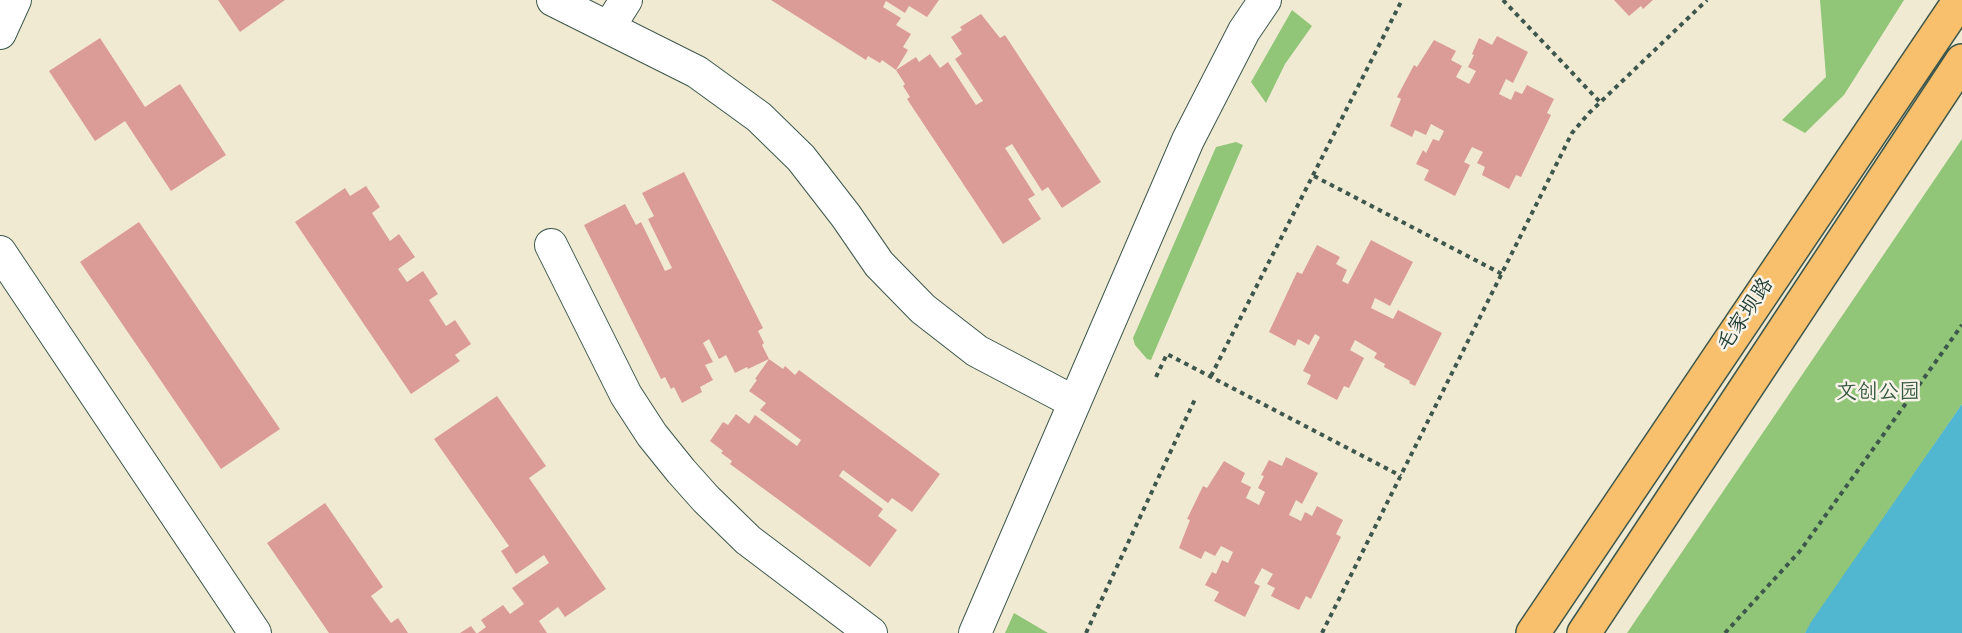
<!DOCTYPE html>
<html>
<head>
<meta charset="utf-8">
<style>
	body { margin:0 }
	canvas { display:block; background:#f0ead3 }
</style>
</head>
<body>
<canvas width="1962" height="633"></canvas>
<script>
const ctx = document.querySelector('canvas').getContext('2d');
ctx.lineJoin = 'round';
function fillPath(path, color) { ctx.fillStyle = color; ctx.fill(path, 'evenodd'); }
const shape = rows => new Path2D(rows.map(r => 'M' + r).join(''));
function strokePath(path, color, width, dash) { ctx.strokeStyle = color; ctx.lineWidth = width; ctx.lineCap = dash ? 'butt' : 'round'; ctx.setLineDash(dash || []); ctx.stroke(path); }
function write(font, color, halo, rows, align = 'center') {
  ctx.font = font + ' "Indie Flower","LXGW WenKai TC",sans-serif'; ctx.lineWidth = 5; ctx.setLineDash([]); ctx.textBaseline = 'middle'; ctx.strokeStyle = halo; ctx.fillStyle = color; for (const [text, x, y, turn = 0] of rows) {
    ctx.save(); ctx.translate(x, y); ctx.rotate((+turn || 0) * Math.PI / 180); ctx.textAlign = isNaN(turn) ? turn : align; if (halo) ctx.strokeText(text, 0, 0); ctx.fillText(text, 0, 0); ctx.restore();
  }
}
fillPath(shape([
	[1820,0,1904,0,1844,95,1805,133,1782,120,1826,77],
	[1292,10,1312,26,1285,64,1266,103,1251,82],
	[1962,139,1962,404,1805,633,1627,633],
	[1236,142,1243,145,1151,360,1147,359,1135,345,1133,338,1216,147],
	[1014,613,1048,633,1005,633]
]), '#91c678');
fillPath(shape([
	[1962,404,1962,633,1805,633,1811,622]
]), '#51b6d0');
fillPath(shape([
	[218,0,285,0,240,32],
	[771,0,939,0,927,17,909,6,905,13,886,1,883,7,901,18,896,25,911,34,903,47,908,50,896,70,882,60,880,63,868,56,866,60],
	[1614,0,1653,0,1643,9,1641,6,1629,16],
	[981,14,1000,38,1005,35,1101,182,1062,208,1048,187,1042,191,1012,144,1005,148,1035,195,1028,199,1041,219,1003,244,907,99,910,97,903,86,905,84,896,70,916,57,919,62,930,54,940,68,948,62,976,105,983,101,955,59,962,54,951,37,962,30,960,27],
	[1497,36,1528,52,1513,83,1506,79,1499,94,1511,100,1515,91,1522,94,1527,85,1554,99,1547,113,1551,115,1521,177,1516,175,1509,189,1482,175,1485,167,1477,163,1483,152,1472,147,1464,162,1470,165,1455,196,1424,180,1429,170,1416,164,1423,150,1426,153,1433,139,1439,141,1444,131,1431,124,1426,135,1415,130,1412,137,1390,126,1401,99,1397,97,1414,65,1417,67,1434,40,1456,51,1451,60,1462,66,1456,77,1469,84,1476,71,1468,67,1474,55,1472,54,1479,38,1492,45],
	[100,38,145,107,180,84,226,155,171,191,125,121,95,141,49,71],
	[684,172,763,328,758,331,764,343,762,345,769,359,748,369,747,367,735,373,726,355,719,359,709,339,703,343,713,362,705,365,713,380,700,387,702,392,682,403,674,387,671,389,665,377,661,379,584,225,625,204,636,225,641,222,665,271,672,268,648,219,654,216,642,193],
	[366,186,380,207,372,213,390,241,399,234,415,257,398,269,407,282,423,271,438,294,429,300,446,326,455,320,471,344,455,355,460,361,411,394,295,222,345,188,350,196],
	[139,222,280,429,221,469,80,262],
	[1371,240,1413,262,1390,306,1375,298,1371,308,1393,319,1398,310,1442,333,1415,386,1409,383,1410,381,1384,367,1385,364,1374,358,1377,353,1355,340,1350,350,1364,358,1349,388,1344,386,1337,400,1307,384,1311,375,1303,371,1320,337,1315,334,1309,345,1298,339,1295,346,1269,332,1297,272,1302,274,1317,245,1340,257,1336,264,1347,270,1342,281,1348,284],
	[769,359,783,369,785,366,795,375,799,370,940,474,912,512,892,498,888,503,843,470,839,476,883,509,878,516,897,530,870,567,730,464,732,461,721,453,723,451,710,441,723,422,728,425,736,414,749,424,755,415,797,446,801,440,760,410,766,403,749,391,757,380,755,379],
	[497,396,546,466,529,478,606,589,565,617,558,607,539,621,547,633,478,633,486,627,481,620,503,605,510,614,524,604,512,588,549,563,544,555,516,574,501,551,509,546,434,439],
	[1286,457,1318,473,1302,504,1296,500,1289,515,1301,521,1305,512,1312,516,1317,506,1343,520,1336,534,1341,537,1311,599,1306,596,1299,610,1271,596,1275,588,1267,584,1273,574,1262,568,1254,583,1260,586,1245,617,1214,601,1219,592,1205,585,1212,572,1216,574,1222,560,1228,563,1233,552,1221,546,1215,556,1205,551,1201,559,1179,548,1190,520,1187,519,1203,486,1207,488,1224,461,1245,473,1241,482,1251,487,1246,498,1259,505,1265,492,1258,488,1264,476,1261,475,1269,460,1282,466],
	[325,503,383,587,371,596,391,623,398,618,408,633,329,633,267,543],
	[471,626,476,633,460,633]
]), '#db9c98');
const minor = shape([
	[553,0,697,72,759,117,801,158,846,216,879,264,923,309,977,351,1074,402],
	[609,27,626,0],
	[0,33,15,0],
	[551,245,626,395,652,435,681,471,706,499,748,540,871,633],
	[0,252,255,633],
	[975,633,1188,140,1244,31,1265,0]
]);
const major = shape([
	[1533,633,1960,0],
	[1584,633,1962,61]
]);
strokePath(minor, '#3e574c', 34);
strokePath(major, '#3e574c', 36);
strokePath(shape([
	[1503,0,1600,102],
	[1314,176,1502,274],
	[1211,376,1402,0],
	[1156,377,1167,354,1401,476],
	[1086,633,1196,397],
	[1322,633,1572,133,1589,113,1707,0],
	[1725,633,1800,551,1962,325]
]), '#3e574c', 4, [4.5, 4.5]);
strokePath(minor, '#fff', 32);
strokePath(major, '#f8bf6c', 33);
write('21px', '#1f3d34', '#f7f3e8', [
	["毛家坝路",1747,316,-56]
]);
write('21px', '#365842', '#f7f3e8', [
	["文创公园",1878,395]
]);
</script>
</body>
</html>
